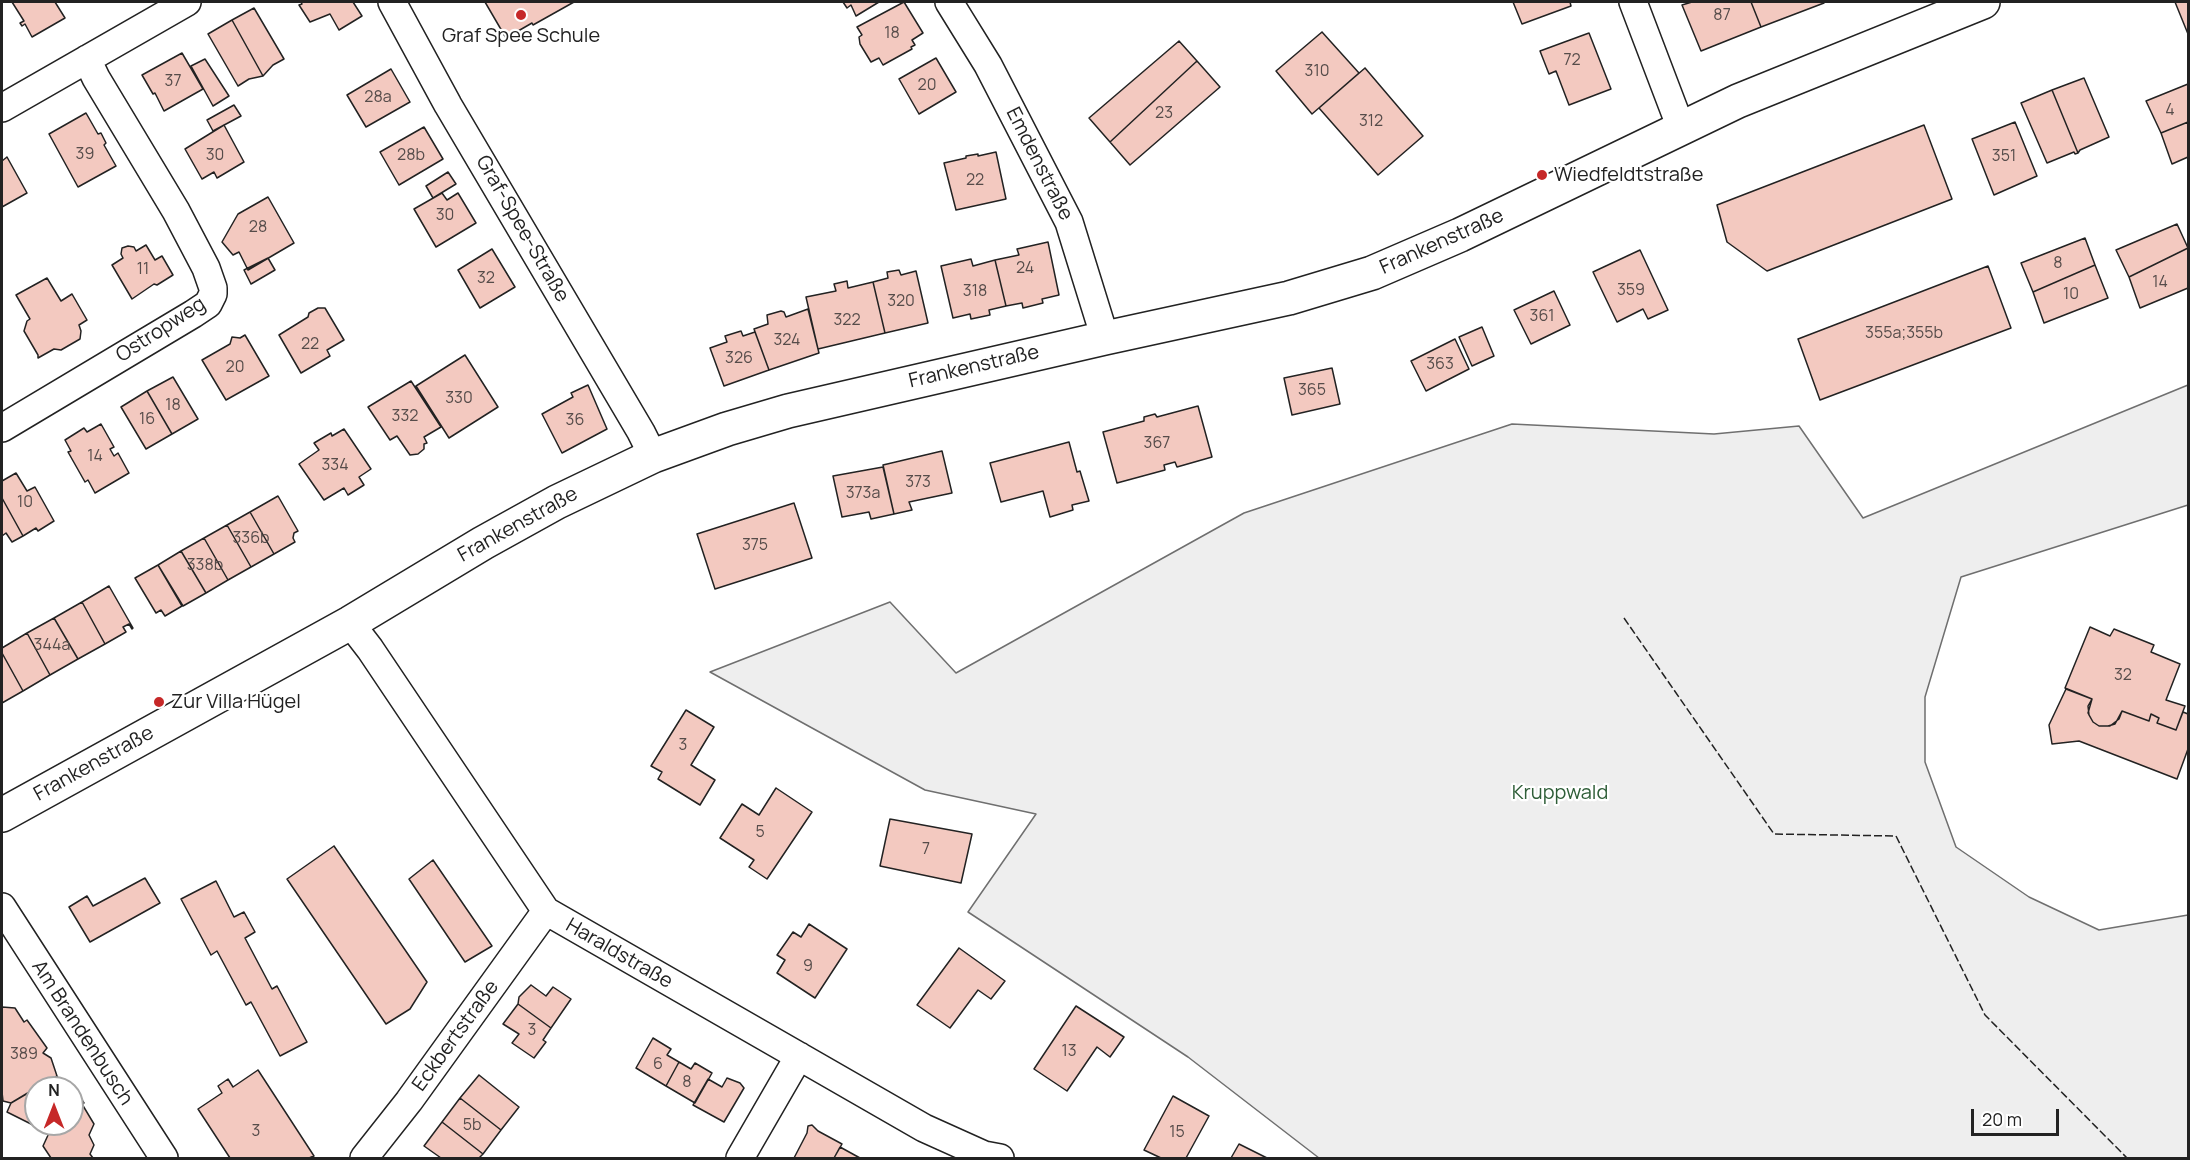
<!DOCTYPE html>
<html>
<head>
<meta charset="utf-8">
<style>
	body { margin:0 }
	#map { position:relative; width:2190px; height:1160px; overflow:hidden; background:#fff; font-family:Manrope,sans-serif }
	canvas { display:block }
	.frame { position:absolute; inset:0; border:3px solid #222; pointer-events:none }
	.north { position:absolute; left:24px; top:1076px; width:60px; height:60px; box-sizing:border-box; background:#fff; border:2px solid #a7a7a7; border-radius:50%; rotate:0deg; font-size:16px; font-weight:700; line-height:24px; text-align:center; color:#222 }
	.north::after { content:''; display:block; margin:auto; width:21px; height:27px; background:#c62828; clip-path:polygon(50% 0,100% 100%,50% 72%,0 100%) }
	.scale { position:absolute; left:1971px; top:1109px; width:88px; height:27px; box-sizing:border-box; border:3px solid #222; border-top:0; padding-left:8px; font-size:18px; line-height:21px; white-space:nowrap; color:#222; -webkit-text-stroke:4px #fff; paint-order:stroke }
</style>
</head>
<body>
<div id="map">
<canvas width="2190" height="1160"></canvas>
<div class="frame"></div>
<div class="north">N</div>
<div class="scale">20 m</div>
</div>
<script>
const ctx = document.querySelector('canvas').getContext('2d');
ctx.lineJoin = 'round';
function fillPath(path, color) { ctx.fillStyle = color; ctx.fill(path, 'evenodd'); }
const shape = rows => new Path2D(rows.map(r => 'M' + r).join(''));
function strokePath(path, color, width, dash) { ctx.strokeStyle = color; ctx.lineWidth = width; ctx.lineCap = dash ? 'butt' : 'round'; ctx.setLineDash(dash || []); ctx.stroke(path); }
function write(font, color, halo, rows, align = 'center') {
  ctx.font = font + ' Manrope,sans-serif'; ctx.lineWidth = 4.5; ctx.setLineDash([]); ctx.textBaseline = 'middle'; ctx.strokeStyle = halo; ctx.fillStyle = color; for (const [text, x, y, turn = 0] of rows) {
    ctx.save(); ctx.translate(x, y); ctx.rotate((+turn || 0) * Math.PI / 180); ctx.textAlign = isNaN(turn) ? turn : align; if (halo) ctx.strokeText(text, 0, 0); ctx.fillText(text, 0, 0); ctx.restore();
  }
}
const green = shape([
	[2188,385,2188,505,1961,577,1925,697,1925,762,1956,847,2029,897,2099,930,2188,915,2188,1158,1319,1158,1188,1057,968,912,1036,814,925,790,710,672,890,602,956,673,1244,513,1512,424,1714,434,1799,426,1863,518,2188,385]
]);
fillPath(green, '#eee');
strokePath(green, '#6f6f6f', 1.5);
const building = shape([
	[12,2,55,2,65,18,32,37,25,24,22,26,20,23,24,21,12,2],
	[301,2,353,2,362,16,339,30,330,14,310,22,299,5,302,4,301,2],
	[485,2,574,2,533,25,532,23,506,38,485,2],
	[843,2,879,2,856,16,851,5,847,8,843,2],
	[904,2,923,33,912,40,915,45,911,47,912,49,883,65,879,58,871,62,860,44,859,37,862,35,857,27,904,2],
	[1513,2,1570,2,1571,6,1522,24,1513,2],
	[1692,2,1751,2,1761,27,1701,51,1682,5,1692,2],
	[1751,2,1823,2,1824,3,1761,27,1751,2],
	[2175,2,2188,2,2188,34,2175,2],
	[254,8,284,59,273,65,263,76,232,20,254,8],
	[232,20,263,76,249,79,238,86,208,34,232,20],
	[1322,32,1359,73,1312,114,1276,71,1322,32],
	[1589,33,1611,89,1569,105,1556,71,1549,74,1540,51,1589,33],
	[1179,41,1197,61,1110,142,1089,118,1179,41],
	[182,53,203,89,164,111,155,93,153,94,142,75,182,53],
	[936,58,956,92,919,114,899,79,936,58],
	[205,59,229,96,213,106,191,66,205,59],
	[1197,61,1220,87,1130,165,1110,142,1197,61],
	[1365,68,1423,136,1378,175,1319,108,1365,68],
	[391,69,410,102,366,127,347,95,391,69],
	[2084,78,2109,137,2080,150,2078,153,2052,90,2084,78],
	[2188,84,2188,122,2161,133,2146,101,2188,84],
	[2052,90,2078,153,2075,154,2074,152,2047,163,2021,103,2052,90],
	[234,105,241,116,213,131,207,120,234,105],
	[86,113,98,134,101,133,106,143,104,145,116,166,78,187,49,134,86,113],
	[2015,122,2037,176,1994,195,1972,139,2015,122],
	[2188,122,2188,157,2172,164,2161,133,2188,122],
	[224,125,244,162,217,178,214,172,202,179,185,149,224,125],
	[1924,125,1952,199,1767,271,1727,242,1717,205,1924,125],
	[424,127,443,159,399,185,380,152,424,127],
	[996,152,1006,199,956,210,944,163,966,158,966,156,978,154,978,156,996,152],
	[7,157,27,193,2,207,2,161,7,157],
	[448,172,456,184,433,198,426,186,448,172],
	[442,193,447,200,458,193,476,223,436,247,414,209,442,193],
	[268,197,294,243,248,270,239,252,233,255,222,242,238,214,268,197],
	[2177,224,2188,248,2129,277,2116,250,2177,224],
	[2085,238,2095,265,2033,292,2021,263,2085,238],
	[1048,242,1059,295,1042,299,1043,303,1023,308,1022,303,1006,306,995,260,1019,255,1017,249,1048,242],
	[146,245,155,260,162,256,173,275,157,285,154,284,132,299,112,265,123,258,121,254,122,248,128,246,134,247,136,251,146,245],
	[2188,248,2188,288,2140,308,2129,277,2188,248],
	[492,249,515,287,480,308,458,270,492,249],
	[1640,250,1668,310,1648,319,1643,309,1617,322,1593,272,1640,250],
	[268,258,275,270,251,284,244,270,268,258],
	[971,259,973,266,995,260,1006,306,989,310,990,315,971,319,970,314,953,318,941,266,971,259],
	[2095,265,2108,298,2044,323,2033,292,2095,265],
	[1988,266,2011,328,1820,400,1798,339,1988,266],
	[899,270,901,275,916,271,928,323,885,333,873,282,888,278,887,272,899,270],
	[47,278,61,301,72,294,87,320,79,325,81,331,80,339,61,350,54,349,38,358,38,355,24,331,27,321,30,319,16,295,47,278],
	[847,281,848,288,873,282,885,333,818,349,806,297,836,291,834,284,847,281],
	[1554,291,1570,325,1531,344,1514,310,1554,291],
	[318,308,325,308,344,340,327,350,330,356,301,373,279,335,308,317,309,313,318,308],
	[808,309,819,353,769,370,754,329,768,324,767,315,781,311,784,312,786,317,808,309],
	[1482,327,1494,356,1472,366,1459,337,1482,327],
	[741,331,743,336,755,332,769,370,724,386,710,348,727,342,725,336,741,331],
	[245,335,269,376,226,400,202,360,230,344,232,337,240,338,245,335],
	[1455,339,1469,369,1426,391,1411,361,1455,339],
	[465,355,498,407,449,438,416,386,465,355],
	[1332,368,1340,404,1292,415,1284,378,1332,368],
	[173,377,198,419,172,434,147,391,173,377],
	[411,381,441,427,424,437,427,443,424,444,424,449,418,454,410,455,397,436,390,440,368,407,411,381],
	[588,385,607,429,562,453,542,414,573,397,571,393,588,385],
	[147,391,172,434,146,449,121,407,147,391],
	[1198,406,1212,457,1177,467,1175,462,1164,465,1165,470,1117,483,1103,432,1144,421,1144,417,1155,414,1157,417,1198,406],
	[101,424,114,447,110,449,114,456,118,453,129,473,95,493,88,480,85,482,68,452,71,451,65,440,84,428,87,432,101,424],
	[344,429,371,469,359,477,364,485,348,495,344,488,324,500,299,464,319,450,314,443,331,433,332,436,344,429],
	[1069,442,1077,472,1080,471,1089,501,1072,505,1073,510,1050,517,1043,491,1001,502,990,463,1069,442],
	[942,451,952,493,909,502,912,510,894,514,883,465,942,451],
	[883,467,894,514,871,519,869,512,842,517,833,476,883,467],
	[16,473,27,491,35,487,54,521,38,531,36,528,23,536,2,498,2,481,16,473],
	[278,496,298,531,294,533,293,538,295,542,274,554,250,512,278,496],
	[2,498,23,536,12,542,6,533,2,536,2,498],
	[794,503,812,558,715,589,697,534,794,503],
	[250,512,274,554,251,567,227,525,250,512],
	[227,525,251,567,228,580,204,538,227,525],
	[204,538,228,580,206,593,181,551,204,538],
	[181,551,206,593,183,606,158,565,181,551],
	[158,565,182,606,165,616,161,610,156,613,135,578,158,565],
	[109,586,133,628,132,629,129,624,123,627,126,632,105,644,82,602,109,586],
	[82,602,105,644,78,659,54,618,82,602],
	[54,618,78,659,50,675,27,633,54,618],
	[2090,627,2110,636,2114,629,2154,645,2151,652,2180,664,2166,700,2185,706,2176,730,2157,723,2159,718,2151,714,2149,721,2122,711,2119,719,2110,726,2099,726,2093,722,2088,713,2092,699,2065,688,2090,627],
	[27,633,50,675,23,691,2,653,2,648,27,633],
	[2,653,23,691,2,703,2,653],
	[2066,689,2092,699,2088,706,2089,715,2093,722,2099,726,2108,726,2115,724,2122,711,2149,721,2151,714,2159,718,2157,723,2176,730,2183,712,2188,714,2188,749,2177,779,2079,741,2052,744,2049,725,2066,689],
	[686,710,714,727,691,765,715,780,700,805,658,779,662,772,651,766,686,710],
	[776,788,812,812,767,879,749,867,754,860,720,838,742,804,759,815,776,788],
	[890,819,972,834,961,883,880,866,890,819],
	[334,846,427,982,410,1009,386,1024,287,879,334,846],
	[433,860,492,946,465,962,409,879,433,860],
	[145,878,160,903,90,942,69,907,87,896,93,906,145,878],
	[216,881,234,917,244,912,255,932,245,938,272,989,277,986,307,1042,280,1056,251,1002,246,1005,217,951,211,955,181,899,216,881],
	[809,924,847,949,815,998,777,973,785,960,777,955,793,932,801,937,809,924],
	[959,948,1005,981,991,999,978,990,950,1028,917,1005,959,948],
	[531,985,546,996,553,987,571,999,551,1028,518,1004,519,997,531,985],
	[518,1004,551,1028,543,1040,546,1042,534,1058,512,1043,519,1034,503,1024,518,1004],
	[1076,1006,1124,1037,1110,1057,1097,1047,1067,1091,1034,1069,1076,1006],
	[2,1007,15,1008,24,1022,27,1020,47,1048,43,1053,51,1058,57,1076,11,1103,3,1101,2,1092,2,1007],
	[653,1038,671,1049,667,1055,679,1062,666,1086,636,1068,653,1038],
	[679,1062,691,1069,695,1063,712,1073,695,1103,666,1086,679,1062],
	[258,1070,314,1156,309,1158,230,1158,198,1109,222,1093,218,1086,228,1079,233,1087,258,1070],
	[479,1075,519,1107,501,1130,460,1098,479,1075],
	[57,1076,61,1083,70,1082,84,1103,82,1104,94,1124,89,1135,94,1145,90,1154,93,1158,51,1158,43,1146,49,1133,7,1112,11,1103,36,1088,36,1124,72,1124,72,1088,37,1088,57,1076],
	[727,1078,740,1083,744,1088,724,1122,693,1105,708,1079,722,1087,727,1078],
	[1173,1096,1209,1116,1186,1158,1161,1158,1144,1150,1173,1096],
	[460,1098,501,1130,483,1154,442,1122,460,1098],
	[442,1122,483,1154,479,1158,441,1158,424,1146,442,1122],
	[812,1125,818,1131,842,1144,834,1158,794,1158,807,1133,808,1126,812,1125],
	[1239,1144,1267,1158,1231,1158,1239,1144],
	[840,1147,860,1158,834,1158,840,1147]
]);
fillPath(building, '#f3c9c0');
strokePath(building, '#222', 1.5);
const street = shape([
	[392,2,448,105,641,432,653,456],
	[949,2,988,65,1069,222,1105,338],
	[1633,2,1681,128],
	[2,108,187,2],
	[2,428,193,314,208,304,213,294,213,288,206,268,176,211,96,78,87,59],
	[350,623,370,649,546,911,924,1128,984,1155,1000,1158],
	[2,907,164,1158],
	[364,1158,409,1101,546,911],
	[740,1158,799,1056]
]);
const secondary = shape([
	[2,815,350,623,483,543,557,502,653,456,727,429,788,411,1105,338,1289,298,1372,273,1460,235,1738,101,1983,2]
]);
strokePath(street, '#222', 30);
strokePath(secondary, '#222', 36);
strokePath(street, '#fff', 27);
strokePath(secondary, '#fff', 33);
strokePath(shape([
	[1624,618,1774,834,1896,836,1985,1015,2127,1158]
]), '#222', 1.5, [8, 3]);
for (const [x, y, r, color] of [
	[521,15,6,"#c62828"],
	[1542,175,6,"#c62828"],
	[159,702,6,"#c62828"]
]) { const dot = new Path2D(); dot.arc(x, y, r, 0, 2 * Math.PI); ctx.fillStyle = color; ctx.fill(dot); strokePath(dot, '#fff', 2); }
write('16px', '#564c4a', null, [
	["87",1722,16],
	["18",892,34],
	["72",1572,61],
	["310",1317,72],
	["37",173,82],
	["20",927,86],
	["28a",378,98],
	["4",2170,111],
	["23",1164,114],
	["312",1371,122],
	["39",85,155],
	["30",215,156],
	["28b",411,156],
	["351",2004,157],
	["22",975,181],
	["30",445,216],
	["28",258,228],
	["8",2058,264],
	["24",1025,269],
	["11",143,270],
	["32",486,279],
	["14",2160,283],
	["359",1631,291],
	["318",975,292],
	["10",2071,295],
	["320",901,302],
	["361",1542,317],
	["322",847,321],
	["355a;355b",1904,334],
	["324",787,341],
	["22",310,345],
	["326",739,359],
	["363",1440,365],
	["20",235,368],
	["365",1312,391],
	["330",459,399],
	["18",173,406],
	["332",405,417],
	["16",147,420],
	["36",575,421],
	["367",1157,444],
	["14",95,457],
	["334",335,466],
	["373",918,483],
	["373a",863,494],
	["10",25,503],
	["336b",251,539],
	["375",755,546],
	["338b",205,566],
	["344a",52,646],
	["32",2123,676],
	["3",683,746],
	["5",760,833],
	["7",926,850],
	["9",808,967],
	["3",532,1031],
	["13",1069,1052],
	["389",24,1055],
	["6",658,1065],
	["8",687,1083],
	["5b",472,1126],
	["3",256,1132],
	["15",1177,1133]
]);
write('20px', '#222', '#fff', [
	["Graf Spee Schule",521,36,"center"],
	["Wiedfeldtstraße",1554,175],
	["Zur Villa Hügel",171,702]
], 'left');
write('20px', '#222', '#fff', [
	["Emdenstraße",1039,164,63],
	["Graf-Spee-Straße",522,229,60],
	["Frankenstraße",1442,242,-24],
	["Ostropweg",161,330,-33],
	["Frankenstraße",974,367,-13],
	["Frankenstraße",518,525,-29],
	["Frankenstraße",94,764,-29],
	["Haraldstraße",619,954,30],
	["Am Brandenbusch",82,1033,57],
	["Eckbertstraße",456,1036,-54]
]);
write('20px', '#2f5e38', '#fff', [
	["Kruppwald",1560,793]
]);
</script>
</body>
</html>
